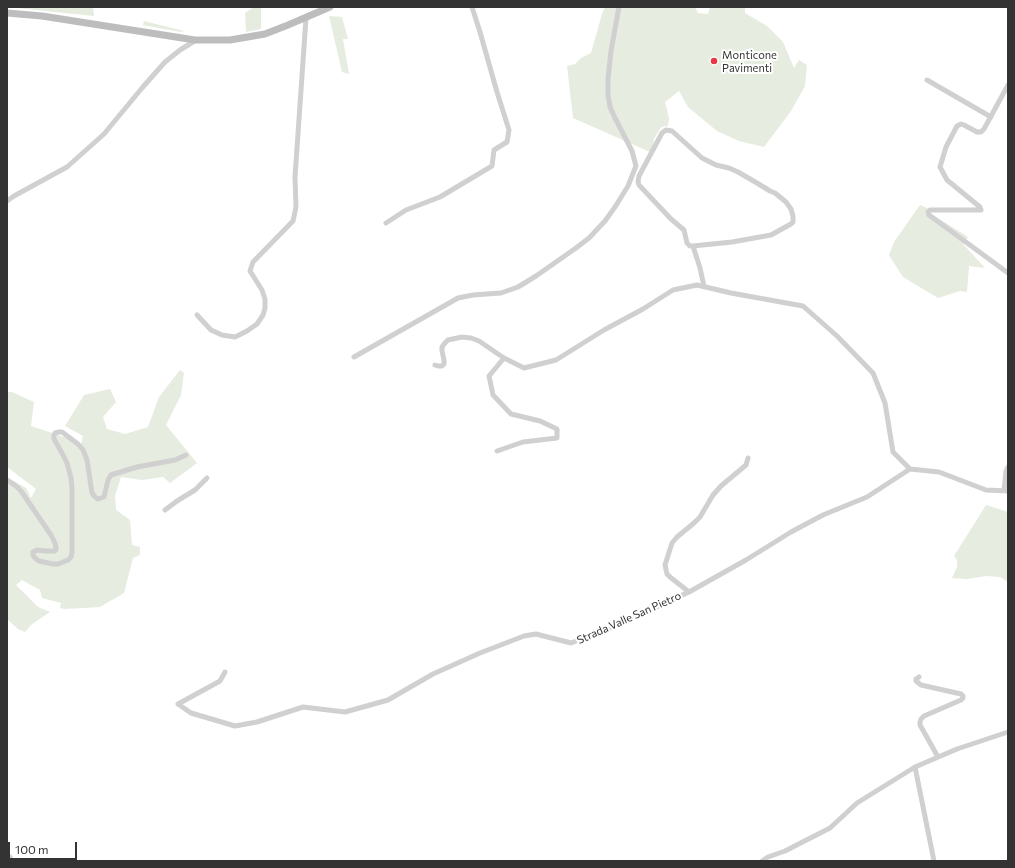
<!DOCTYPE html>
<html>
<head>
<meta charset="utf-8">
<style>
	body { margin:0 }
	#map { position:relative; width:1015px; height:868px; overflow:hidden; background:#fff; font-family:Commissioner,sans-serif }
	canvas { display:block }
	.frame { position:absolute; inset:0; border:8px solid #333; pointer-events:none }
	.scale { position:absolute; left:8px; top:842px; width:69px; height:18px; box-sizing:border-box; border:2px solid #333; border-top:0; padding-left:5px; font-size:12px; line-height:14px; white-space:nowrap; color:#333; -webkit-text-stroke:3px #fff; paint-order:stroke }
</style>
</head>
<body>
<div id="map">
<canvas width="1015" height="868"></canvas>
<div class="frame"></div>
<div class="scale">100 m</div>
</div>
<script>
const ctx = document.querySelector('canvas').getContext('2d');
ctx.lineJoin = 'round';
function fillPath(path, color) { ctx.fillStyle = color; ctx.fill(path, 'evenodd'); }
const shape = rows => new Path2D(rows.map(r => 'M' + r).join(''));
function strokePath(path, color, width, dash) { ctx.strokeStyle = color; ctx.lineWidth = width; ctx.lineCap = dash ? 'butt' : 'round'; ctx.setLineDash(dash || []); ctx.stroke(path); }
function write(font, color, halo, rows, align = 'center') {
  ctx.font = font + ' Commissioner,sans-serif'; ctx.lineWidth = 4; ctx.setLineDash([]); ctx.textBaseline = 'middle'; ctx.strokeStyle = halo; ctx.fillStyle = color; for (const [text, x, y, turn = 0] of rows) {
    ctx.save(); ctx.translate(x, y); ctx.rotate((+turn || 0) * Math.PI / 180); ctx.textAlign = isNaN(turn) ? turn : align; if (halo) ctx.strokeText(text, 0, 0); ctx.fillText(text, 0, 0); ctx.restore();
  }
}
fillPath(shape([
	[8,7,93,7,94,16],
	[254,7,261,7,261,29,246,32,245,13],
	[605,7,695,7,698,13,708,14,710,7,745,7,745,13,767,26,783,42,794,68,799,60,807,65,805,86,791,111,764,147,739,141,717,131,688,107,679,91,665,102,669,118,668,126,661,127,654,139,653,146,650,152,573,118,567,66,575,64,581,58,591,53,602,14],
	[329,16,342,17,348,39,343,39,349,74,342,72],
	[144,21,184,31,181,32,143,25],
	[920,205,927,208,930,213,968,237,963,244,985,268,969,266,967,292,960,291,938,298,903,277,889,255,894,242],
	[180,370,184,373,181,395,166,425,197,463,170,483,163,477,142,480,121,477,115,496,116,510,130,520,132,545,140,547,140,555,133,558,124,593,100,607,65,609,60,608,61,603,42,598,40,590,22,580,16,585,38,607,50,612,32,624,25,632,18,629,7,619,7,477,26,488,31,498,36,489,7,467,7,392,12,392,34,402,31,426,64,437,81,444,83,436,65,426,84,395,110,389,116,402,103,417,107,429,125,434,148,427,159,397],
	[986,505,1008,512,1008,582,1000,577,986,576,967,579,952,578,957,567,957,560,954,556]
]), '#e6ecdf');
strokePath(shape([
	[927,80,991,117],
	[1008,85,984,129,981,132,977,132,964,125,961,124,957,126,946,147,940,167,947,180,980,207,981,210,930,210,928,212,929,215,1008,273],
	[7,201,14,196,67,167,104,134,142,88,165,62,180,50,193,42,195,40],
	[386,223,406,210,440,197,492,166,494,150,507,142,509,130,497,92,480,32,472,7],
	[693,246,690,246,687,243,684,230,671,219,639,185,638,182,639,176,662,133,666,130,672,131,702,158,716,165,729,168,738,172,757,183,770,191,775,193,786,202,791,209,793,216,793,222,791,224,771,235,732,242,693,246,700,268,704,286],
	[197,315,211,330,222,335,235,337,247,331,257,324,263,315,265,308,265,299,262,290,250,271,253,262,293,221,296,207,295,177,306,18],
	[354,357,458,298,473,295,501,293,518,287,536,276,576,248,589,238,605,221,615,207,628,186,636,166,632,151,615,118,610,107,608,95,608,79,611,51,619,7],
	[435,365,438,366,442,366,444,364,444,360,442,351,442,347,445,343,448,340,462,337,471,338,479,341,504,358,524,368,556,360,604,330,643,309,673,290,697,285,731,293,803,306,837,336,873,373,885,403,893,452,910,469],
	[497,451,523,442,557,438,557,429,540,421,511,414,493,395,489,376,504,358],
	[7,480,16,486,21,491,51,535,55,543,56,548,56,550,54,551,46,551,37,550,33,552,33,555,35,558,39,561,53,564,58,564,68,560,71,557,72,552,72,489,71,478,67,463,62,453,54,439,54,435,55,433,59,432,62,432,78,444,83,450,87,460,92,493,95,497,98,499,104,497,108,480,111,475,137,467,175,460,186,455],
	[1004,491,1006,471,1008,467],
	[165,510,177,501,195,490,207,478],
	[689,592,670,577,667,574,665,565,672,543,677,537,694,523,700,517,713,495,721,486,746,465,748,458],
	[225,672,220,681,178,704,191,713,235,726,257,722,303,707,345,712,388,700,433,674,480,653,524,636,536,634,571,643,618,625,689,592,746,560,791,532,823,515,867,497,910,469,939,472,986,490,1008,491],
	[919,677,916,679,916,681,921,685,961,694,963,696,963,698,961,700,924,716,921,719,920,722,920,725,938,757],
	[915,767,934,861],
	[10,857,12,861],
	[762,861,768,857,785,851,830,828,857,803,915,767,957,749,1008,732]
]), '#d0d0d0', 5);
strokePath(shape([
	[7,13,42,16,195,40,230,40,265,34,288,25,330,7]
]), '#bdbdbd', 7);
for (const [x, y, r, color] of [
	[714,61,4,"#e63946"]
]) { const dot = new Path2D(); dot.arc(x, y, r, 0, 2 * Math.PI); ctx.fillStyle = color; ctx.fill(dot); strokePath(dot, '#fff', 1.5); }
write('11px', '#333', '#fff', [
	["Monticone",722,55],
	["Pavimenti",722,68]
], 'left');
write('11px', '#333', '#fff', [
	["Strada Valle San Pietro",629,618,-24]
]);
</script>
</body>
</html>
